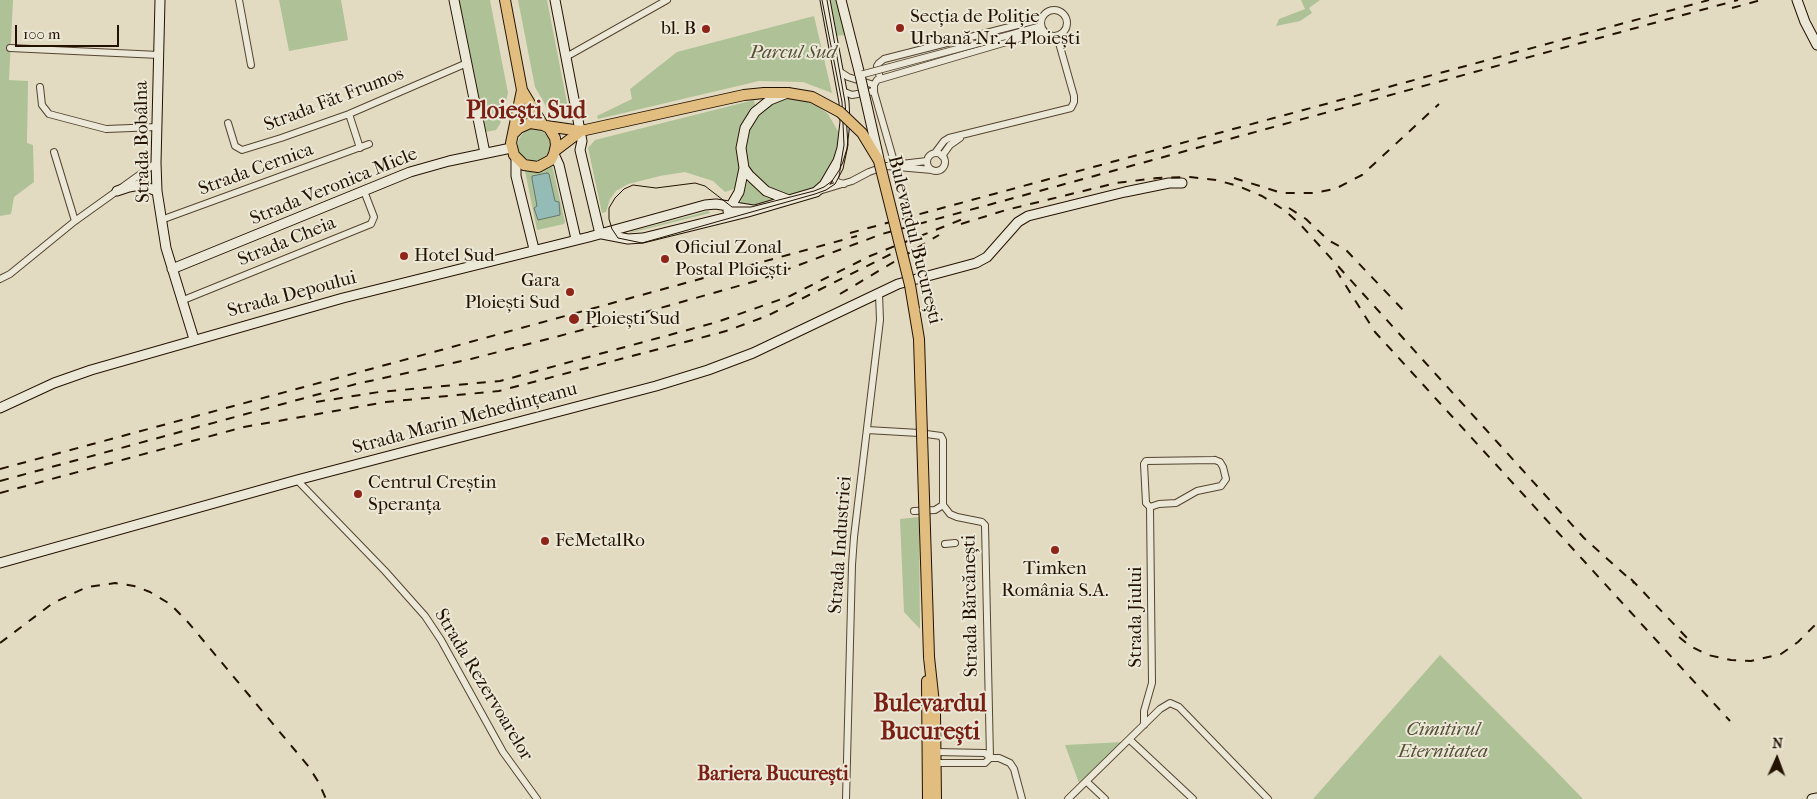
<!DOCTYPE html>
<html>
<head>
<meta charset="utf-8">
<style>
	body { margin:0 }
	#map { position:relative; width:1817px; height:799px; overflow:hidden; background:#e2dbc1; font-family:"IM FELL French Canon",serif }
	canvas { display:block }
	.north { position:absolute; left:1752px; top:734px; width:50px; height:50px; -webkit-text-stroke:4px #ece8d7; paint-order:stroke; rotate:2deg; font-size:14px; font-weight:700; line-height:20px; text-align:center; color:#241200 }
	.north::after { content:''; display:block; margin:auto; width:18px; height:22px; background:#241200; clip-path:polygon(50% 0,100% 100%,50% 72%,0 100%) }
	.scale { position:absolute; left:15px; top:25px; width:104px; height:22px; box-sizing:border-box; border:2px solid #241200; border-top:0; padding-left:6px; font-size:15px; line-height:18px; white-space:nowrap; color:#241200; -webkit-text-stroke:4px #ece8d7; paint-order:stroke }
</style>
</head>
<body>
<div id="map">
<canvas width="1817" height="799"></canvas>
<div class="north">N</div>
<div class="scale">100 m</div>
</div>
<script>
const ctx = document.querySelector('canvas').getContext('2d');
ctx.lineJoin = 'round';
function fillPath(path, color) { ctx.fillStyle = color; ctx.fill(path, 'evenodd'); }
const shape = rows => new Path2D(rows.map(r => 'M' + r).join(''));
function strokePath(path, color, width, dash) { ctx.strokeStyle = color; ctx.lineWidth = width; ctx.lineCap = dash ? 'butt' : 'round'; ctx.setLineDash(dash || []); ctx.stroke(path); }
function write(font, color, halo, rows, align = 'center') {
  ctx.font = font + ' "IM FELL French Canon",serif'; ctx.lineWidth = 4; ctx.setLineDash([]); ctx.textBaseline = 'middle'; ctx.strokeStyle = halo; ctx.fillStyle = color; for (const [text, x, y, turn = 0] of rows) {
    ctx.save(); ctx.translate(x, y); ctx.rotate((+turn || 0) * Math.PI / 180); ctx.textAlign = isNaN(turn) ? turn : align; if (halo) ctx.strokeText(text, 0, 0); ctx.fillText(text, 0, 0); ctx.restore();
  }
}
fillPath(shape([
	[0,0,13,0,9,80,28,81,27,143,33,145,34,182,14,197,11,214,0,216],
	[279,0,341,0,348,40,289,51],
	[459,0,490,0,508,93,500,124,496,130,486,132],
	[518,0,547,0,569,113,564,116,556,115,547,108,535,87],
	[828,0,837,0,845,35,835,36],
	[1301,0,1320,0,1309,8,1312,13,1300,21,1276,26,1279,19,1305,9],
	[814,16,832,93,803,82,759,81,598,119,597,116,632,99,630,89,677,52],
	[787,99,802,100,816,105,828,114,839,133,836,154,830,171,819,187,797,194,782,194,768,188,756,179,748,166,744,152,751,123,760,111,773,103],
	[754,100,755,106,746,118,740,162,739,182,734,189,725,192,713,181,685,172,660,176,628,184,616,191,610,199,606,212,602,213,588,148,595,140],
	'518 145a16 16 0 1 1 32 0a16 16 0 1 1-32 0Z',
	[552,165,565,222,564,224,537,230,525,171],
	[747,182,751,183,760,193,771,198,771,201,743,207,740,204],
	[708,211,710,213,630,233,630,232],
	[919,517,920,629,904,612,900,519],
	[1440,655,1554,769,1583,799,1313,799],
	[1124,742,1079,783,1065,745]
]), '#aec197');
const water = shape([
	[547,173,549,174,555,201,559,202,560,215,538,220,534,208,537,206,532,179,532,176,547,173]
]);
fillPath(water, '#95bbb6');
strokePath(water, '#68776d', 1);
const street = shape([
	[239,0,251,65],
	'1041 23a13 13 0 1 1 26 0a13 13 0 1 1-26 0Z',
	[1013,34,1041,26],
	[10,48,159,55],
	[566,57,667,0],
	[839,71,848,77,874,85],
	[880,78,877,66,879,63,884,59,1041,19],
	[40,87,42,105,49,114,106,129,157,127],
	[842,91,852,95,874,91],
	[349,114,360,148],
	[228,123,235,146,242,150,281,138,349,114,467,63],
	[54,152,75,221],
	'927 162a9 9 0 1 1 18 0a9 9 0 1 1-18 0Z',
	[935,153,944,141,949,138,1071,108,1074,102,1074,96,1057,36],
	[942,156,950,145,960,138],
	[927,161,901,164,896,163,893,158,874,92,874,85,877,80,1044,31],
	[837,167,835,179,837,182,844,184],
	[819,191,852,181,869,172,886,166,932,170],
	[161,220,369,144],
	[0,279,10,274,75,221,156,163],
	[181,301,371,224,374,217,364,191],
	[867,430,919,433,941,436,943,440,943,505,950,514,957,517,982,522,985,525,990,758,999,758,1010,763,1014,769,1022,799],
	[1215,460,1220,462,1223,467,1226,479,1221,486,1197,491,1176,503,1159,504,1150,507,1146,503,1144,464,1146,461,1215,460],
	[297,480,385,571,425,616,441,640,503,752,537,799],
	[914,511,935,510,943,505],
	[945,544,955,543],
	[1144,725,1144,711,1152,683,1150,507],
	[1130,740,1193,799],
	[936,752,985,753,990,758,985,763,936,763],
	[1087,782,1105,799],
	[846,799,852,565,854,537,880,320,879,294],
	[1068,799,1160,709,1170,703,1179,707,1268,799]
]);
const secondary = shape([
	[160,0,156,163,157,191,166,248,194,339],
	[454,0,485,153],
	[555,0,582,141,580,150,600,234],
	[841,0,860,75],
	[1797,0,1805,22,1817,45],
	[785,94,770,100,755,112,745,128,741,148,744,168,749,175,766,191,789,200],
	[554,154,559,165,576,239],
	[516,158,516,176,534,249],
	[117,191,129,187,140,185,157,191],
	[728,211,739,192,744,168],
	[602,234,628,239,643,238,748,212,816,192,824,185,838,161,842,148,845,122,844,102,825,0],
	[172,269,410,172,449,161,511,148],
	[0,408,54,383,91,370,343,298,589,237,705,205,716,204,753,210],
	[0,563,297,480,656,386,708,370,753,353,898,284,976,263,987,257,1018,222,1028,216,1125,192,1169,183,1182,183],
	[1812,799,1817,798]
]);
const primary = shape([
	[505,0,522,90,543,125],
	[546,126,581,131,744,95,764,93,788,93],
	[514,133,519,128,530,123,543,125,549,128,555,138,556,145,554,154,551,160,538,167,524,165,514,155,511,143,522,90],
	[556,150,581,131],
	[929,657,935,713,936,799],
	[927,681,928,799]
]);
strokePath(street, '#544430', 8);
strokePath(secondary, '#241200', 11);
strokePath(primary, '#241200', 12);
strokePath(street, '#ece8d7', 6);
strokePath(secondary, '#ece8d7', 9);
strokePath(primary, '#e1be80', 10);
strokePath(shape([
	[822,0,842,102,844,145,840,169,832,181,824,187,814,191,751,207,732,207,705,186,695,183,656,188,633,185,624,189,615,198,609,208,609,219,612,229,618,238,642,243,815,194,826,190,835,184,843,169,848,145,845,102,827,0]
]), '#241200', 1);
strokePath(shape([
	[1732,8,1761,0],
	[1234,178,1282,193,1313,193,1335,189,1362,175,1439,104],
	[1289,208,1306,219,1328,240,1346,250,1405,312],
	[961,224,1006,210,1116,183,1157,178,1190,177,1216,180,1238,186,1262,196,1284,210,1299,223,1584,538,1634,583],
	[850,233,1709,0],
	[1336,270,1375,332,1730,721],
	[840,294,939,235],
	[316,402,379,392,500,381,717,322,790,296,870,256,968,217],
	[0,469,441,350,857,236],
	[0,481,356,384,471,359,582,330,756,281,882,234,1738,0],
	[0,493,244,427,386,402,499,391,693,340,726,331,767,316,891,254],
	[1631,579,1688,639],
	[1679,637,1690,646,1708,655,1731,660,1751,661,1781,654,1798,642,1817,623],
	[0,643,53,603,87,587,115,583,134,586,150,592,170,604,187,621,309,767,319,783,326,799]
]), '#241200', 2, [9, 9]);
const streetBridge = shape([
	[860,75,1013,34]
]);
const secondaryBridge = shape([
	[860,75,879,159]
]);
const primaryBridge = shape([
	[788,93,812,97,840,112,862,133,879,161,910,285,919,339,929,657]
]);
strokePath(streetBridge, '#544430', 8, []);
strokePath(secondaryBridge, '#241200', 11, []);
strokePath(primaryBridge, '#241200', 12, []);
strokePath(streetBridge, '#ece8d7', 6);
strokePath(secondaryBridge, '#ece8d7', 9);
strokePath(primaryBridge, '#e1be80', 10);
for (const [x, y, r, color] of [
	[900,28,5,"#8f2418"],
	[706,29,5,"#8f2418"],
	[404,256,5,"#8f2418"],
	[665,259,5,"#8f2418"],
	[570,292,5,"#8f2418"],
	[574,319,6,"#8f2418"],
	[358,494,5,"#8f2418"],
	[545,541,5,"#8f2418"],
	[1055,550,5,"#8f2418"]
]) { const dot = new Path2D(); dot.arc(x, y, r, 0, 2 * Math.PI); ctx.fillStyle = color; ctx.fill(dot); strokePath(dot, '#ece8d7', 2); }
write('19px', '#241200', '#ece8d7', [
	["Secția de Poliție",910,17],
	["Urbană Nr. 4 Ploiești",910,39],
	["bl. B",696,29,"right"],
	["Oficiul Zonal",675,248],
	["Postal Ploiești",675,270],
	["Hotel Sud",414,256],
	["Gara",560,281,"right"],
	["Ploiești Sud",560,303,"right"],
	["Ploiești Sud",585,319],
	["Centrul Creștin",368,483],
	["Speranța",368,505],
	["FeMetalRo",555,541],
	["Timken",1055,569,"center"],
	["România S.A.",1055,591,"center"]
], 'left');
write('italic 19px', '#544f35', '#ece8d7', [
	["Parcul Sud",793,53],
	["Cimitirul",1443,730],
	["Eternitatea",1443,752]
]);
write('19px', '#241200', '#ece8d7', [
	["Strada Făt Frumos",334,100,-21],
	["Strada Bobâlna",143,142,-91],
	["Strada Cernica",256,170,-20],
	["Strada Veronica Micle",334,187,-22],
	["Bulevardul București",914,240,76],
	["Strada Cheia",287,242,-22],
	["Strada Depoului",292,295,-15],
	["Strada Marin Mehedințeanu",465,419,-15],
	["Strada Industriei",841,545,-86],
	["Strada Bărcănești",971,606,-91],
	["Strada Jiului",1136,617,-90],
	["Strada Rezervoarelor",483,685,59]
]);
write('bold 20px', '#7a1f14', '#ece8d7', [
	["Bariera București",773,775]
]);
write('bold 24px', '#7a1f14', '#ece8d7', [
	["Ploiești Sud",526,112],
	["Bulevardul",930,705],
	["București",930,733]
]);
</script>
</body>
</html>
